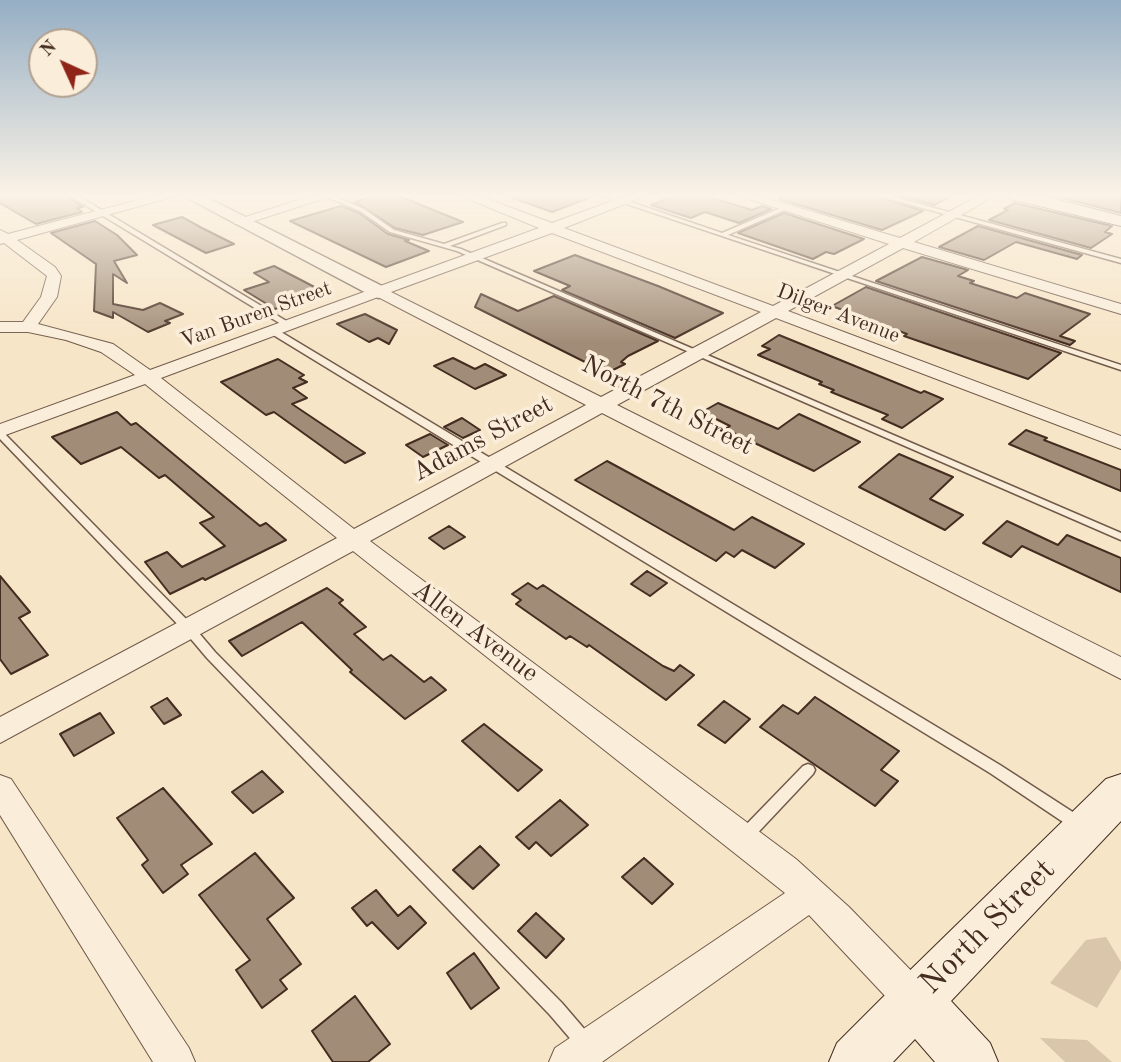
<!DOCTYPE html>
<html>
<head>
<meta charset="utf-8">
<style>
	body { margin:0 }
	#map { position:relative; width:1121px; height:1062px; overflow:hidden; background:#f7e5c7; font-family:"Old Standard TT",serif }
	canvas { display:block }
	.north { position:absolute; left:28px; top:28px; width:70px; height:70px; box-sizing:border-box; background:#faeedb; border:2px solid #b1a090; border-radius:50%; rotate:315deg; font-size:19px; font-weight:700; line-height:28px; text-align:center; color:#442c20 }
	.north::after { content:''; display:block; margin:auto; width:24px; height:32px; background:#8f2418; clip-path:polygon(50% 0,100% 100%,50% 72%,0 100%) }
</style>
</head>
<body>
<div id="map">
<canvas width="1121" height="1062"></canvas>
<div class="north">N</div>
</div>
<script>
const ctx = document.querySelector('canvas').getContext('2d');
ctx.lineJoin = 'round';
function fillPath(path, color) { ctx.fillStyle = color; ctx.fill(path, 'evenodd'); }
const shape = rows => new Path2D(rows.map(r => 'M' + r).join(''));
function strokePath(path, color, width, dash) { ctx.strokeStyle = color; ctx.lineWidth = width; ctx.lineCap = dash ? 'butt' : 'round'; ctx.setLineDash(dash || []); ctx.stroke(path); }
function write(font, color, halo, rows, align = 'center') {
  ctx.font = font + ' "Old Standard TT",serif'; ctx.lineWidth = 7; ctx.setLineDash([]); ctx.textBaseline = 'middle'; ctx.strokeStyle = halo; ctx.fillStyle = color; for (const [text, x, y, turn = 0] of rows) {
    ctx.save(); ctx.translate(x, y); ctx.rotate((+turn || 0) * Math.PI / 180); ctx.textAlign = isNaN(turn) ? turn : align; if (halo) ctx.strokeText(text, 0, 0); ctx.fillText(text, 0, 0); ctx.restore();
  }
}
fillPath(shape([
	[1106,937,1121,962,1121,969,1097,1008,1050,983,1086,940],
	[1040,1038,1087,1040,1112,1062,1065,1062]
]), '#d9c6ab');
const building = shape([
	[0,194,63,194,83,207,77,208,82,212,36,224,0,203,0,194],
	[379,194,394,194,463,222,423,235,395,228,355,202,379,194],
	[510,194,594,194,594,196,552,212,510,197,510,194],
	[670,194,699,194,752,210,762,206,771,209,739,223,705,212,691,218,651,205,669,198,670,194],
	[783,194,870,194,923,211,882,230,779,199,783,194],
	[894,194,954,194,934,205,894,194],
	[1047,194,1121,194,1121,213,1047,194],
	[1015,203,1112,226,1105,232,1112,234,1091,248,989,220,1008,210,1004,209,1015,203],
	[341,206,359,213,388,234,409,240,405,241,429,251,386,267,290,221,341,206],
	[784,213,864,239,834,254,826,252,813,259,738,233,784,213],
	[182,217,202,228,234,244,206,253,153,225,182,217],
	[95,221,117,235,137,255,114,261,127,283,113,274,113,304,143,310,160,303,183,314,165,321,170,323,148,332,113,312,113,318,94,311,96,264,51,233,95,221],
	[978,226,1082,255,1077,259,1016,242,984,260,939,247,978,226],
	[575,255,658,286,723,313,675,338,562,290,570,286,534,271,575,255],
	[922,257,968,270,958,276,974,281,970,283,1017,298,1025,293,1090,314,1060,336,1075,341,1070,345,876,281,922,257],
	[274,266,303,281,324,292,275,309,244,290,269,282,254,273,274,266],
	[866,287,1061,353,1028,379,904,336,907,334,832,306,866,287],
	[481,294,518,311,554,296,658,341,628,356,621,362,625,364,607,373,475,307,481,294],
	[365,314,397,330,389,344,378,338,369,342,337,324,365,314],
	[779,335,921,393,924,391,943,399,902,428,882,419,888,415,831,392,834,390,819,384,822,382,758,355,770,349,762,346,779,335],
	[453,358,475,369,485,364,506,375,475,389,434,366,453,358],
	[278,359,304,375,299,378,307,382,293,388,307,398,292,404,365,453,345,463,274,412,266,415,221,382,278,359],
	[718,403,778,429,799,414,860,442,814,471,725,429,730,426,702,412,718,403],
	[117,412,131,425,136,423,260,526,266,523,286,540,205,580,203,578,170,594,145,562,167,552,182,567,225,546,200,523,214,517,165,475,159,478,121,447,81,464,52,437,117,412],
	[462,418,480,430,463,438,444,427,462,418],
	[1026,430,1047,438,1044,440,1121,470,1121,491,1009,444,1026,430],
	[430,434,448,445,423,457,406,445,430,434],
	[899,454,953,477,930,499,963,515,945,530,859,487,899,454],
	[607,461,734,530,752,517,804,544,775,568,742,550,734,557,726,552,716,561,575,480,607,461],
	[1007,521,1058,545,1067,535,1121,558,1121,592,1022,546,1011,557,983,543,1007,521],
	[449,526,465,537,444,549,429,538,449,526],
	[647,571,667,583,650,596,631,584,647,571],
	[0,576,30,612,19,618,48,655,11,674,0,659,0,576],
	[528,583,537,589,543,585,663,666,674,671,680,665,694,675,666,700,589,645,587,647,570,636,566,639,516,604,521,600,512,594,528,583],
	[327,588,343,600,339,603,366,627,354,634,383,660,391,655,424,682,431,677,446,690,405,719,350,672,352,670,302,622,242,656,229,641,327,588],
	[815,697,899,751,881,770,898,781,875,806,760,727,783,705,798,714,815,697],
	[167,698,181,715,164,724,151,707,167,698],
	[724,701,750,719,725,743,698,725,724,701],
	[100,713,114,733,74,756,60,734,100,713],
	[484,724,542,770,518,791,462,741,484,724],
	[262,771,283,792,253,813,232,792,262,771],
	[163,788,212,844,181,865,188,874,163,893,142,865,148,860,117,818,163,788],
	[560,800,588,825,551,856,536,842,529,849,516,837,560,800],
	[480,846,499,865,473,889,453,870,480,846],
	[255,853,294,898,267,919,301,964,280,980,287,989,262,1008,236,970,250,960,199,895,255,853],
	[644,858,673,884,652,904,622,877,644,858],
	[376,890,398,916,410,906,426,923,398,949,372,922,367,926,352,908,376,890],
	[536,913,564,939,546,958,518,931,536,913],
	[474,953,499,988,471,1009,447,973,474,953],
	[355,996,390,1044,368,1062,333,1062,312,1031,355,996]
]);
fillPath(building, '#a18c77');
strokePath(building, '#442c20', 2);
const service = shape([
	[67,194,75,194,293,325,286,327,67,194],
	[320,194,329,194,364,209,394,230,444,244,502,223,506,223,506,225,450,246,461,249,1121,533,1121,540,457,251,390,232,360,211,320,194],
	[597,194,607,194,722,233,783,207,787,207,787,209,728,235,1121,365,1121,370,597,194],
	[872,194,883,194,1121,259,1121,263,872,194],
	[270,329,276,329,1000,765,1082,818,1084,823,1082,828,1077,829,1072,828,990,773,270,333,270,329],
	[0,431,3,432,193,626,215,652,562,1003,592,1038,595,1044,592,1050,586,1053,580,1050,550,1015,207,658,185,632,0,439,0,431],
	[808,764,813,766,815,770,813,774,750,841,745,843,740,841,738,836,740,831,803,766,808,764]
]);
const minor = shape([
	[161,194,183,194,17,240,55,267,61,276,57,297,38,324,113,344,150,370,539,228,456,194,474,194,552,223,631,194,650,194,564,228,773,306,889,244,733,194,753,194,900,238,982,194,998,194,914,242,1121,304,1121,314,903,248,788,311,1121,436,1121,449,776,318,617,405,1121,657,1121,679,602,413,370,541,796,859,849,907,928,988,934,1001,928,1014,915,1020,902,1014,809,915,602,1062,549,1062,555,1048,785,893,353,551,0,743,0,717,337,538,145,384,0,437,0,424,135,375,101,352,66,340,28,332,0,332,0,322,23,322,41,297,47,276,4,243,0,244,0,230,8,234,161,194],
	[552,233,761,312,601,397,391,292,552,233],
	[378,297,586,405,354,529,161,378,378,297],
	[317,194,338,194,245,224,235,224,233,221,317,194],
	[0,775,11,779,189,1048,195,1062,153,1062,0,815,0,775]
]);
const tertiary = shape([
	[180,194,200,194,386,288,388,292,379,298,372,296,180,194]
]);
const secondary = shape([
	[1005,194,1035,194,1121,216,1121,226,1007,198,1005,194],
	[1121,774,1121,821,951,1001,990,1043,998,1062,935,1062,915,1039,893,1062,829,1062,837,1043,897,983,1106,779,1121,774]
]);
strokePath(service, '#715a4a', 3);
strokePath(minor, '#715a4a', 2);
strokePath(tertiary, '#715a4a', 3);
strokePath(secondary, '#442c20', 2);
fillPath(service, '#faeedb');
fillPath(minor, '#faeedb');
fillPath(tertiary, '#faeedb');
fillPath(secondary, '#faeedb');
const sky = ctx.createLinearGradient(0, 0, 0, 343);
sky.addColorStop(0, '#95aec4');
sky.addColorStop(0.57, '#fbf3e6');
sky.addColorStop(1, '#fbf3e600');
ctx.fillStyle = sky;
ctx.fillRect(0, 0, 1121, 343);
write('21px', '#442c20', '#faeedb', [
	["Dilger Avenue",838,314,21],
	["Van Buren Street",256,315,-20]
]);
write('26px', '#442c20', '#faeedb', [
	["North 7th Street",667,406,27],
	["Adams Street",483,439,-28],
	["Allen Avenue",475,632,37]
]);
write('32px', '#442c20', '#faeedb', [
	["North Street",988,927,-45]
]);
</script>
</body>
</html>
